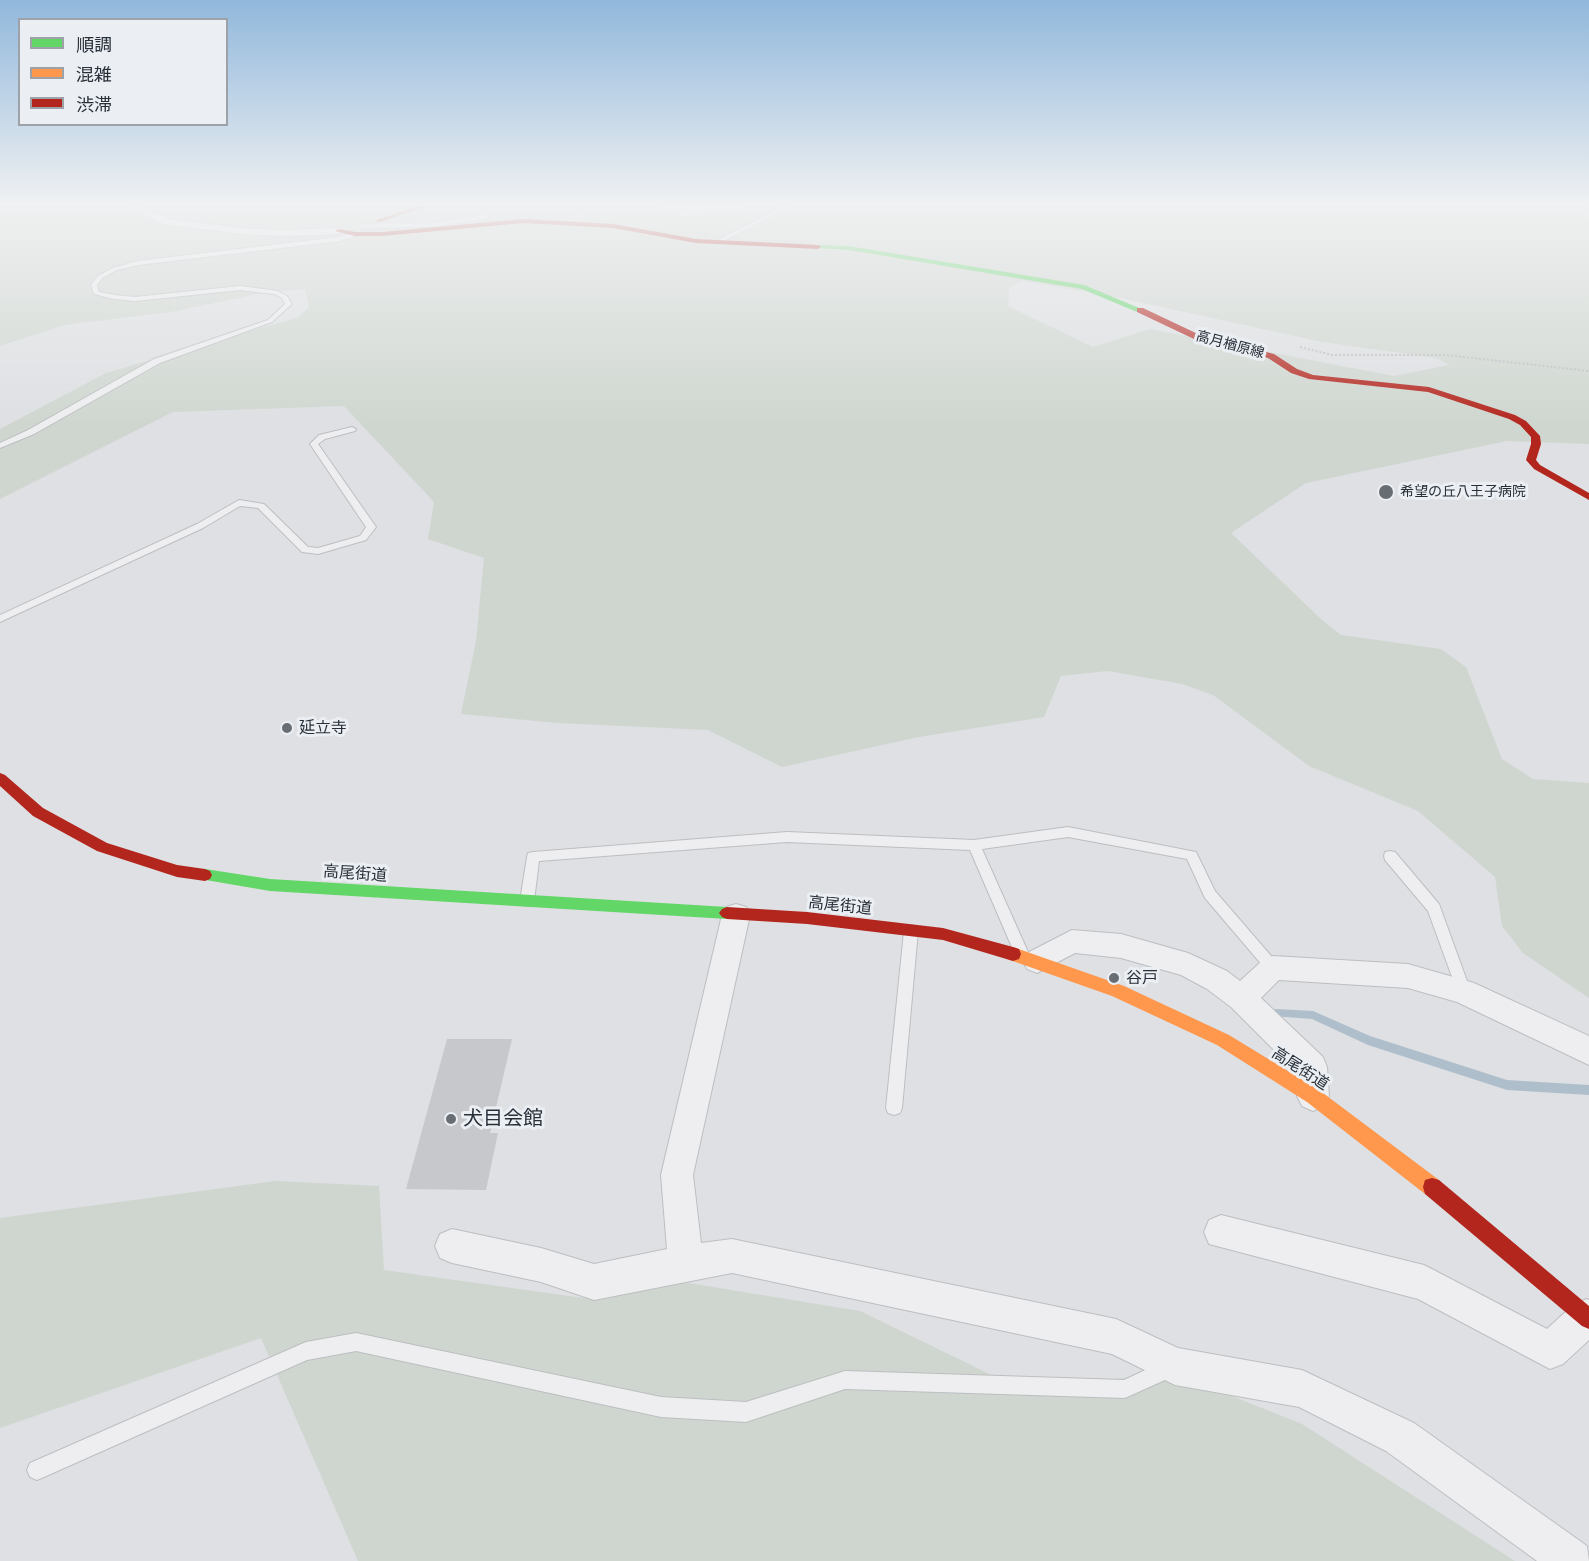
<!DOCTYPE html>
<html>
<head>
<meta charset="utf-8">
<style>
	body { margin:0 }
	#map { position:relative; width:1589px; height:1561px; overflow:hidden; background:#dee0e3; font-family:"Noto Sans","Noto Sans JP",sans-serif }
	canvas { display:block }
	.legend { position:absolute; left:18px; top:18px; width:210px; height:108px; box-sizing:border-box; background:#ebeff3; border:2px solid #9da2a9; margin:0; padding:8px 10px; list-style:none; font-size:18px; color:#282f39 }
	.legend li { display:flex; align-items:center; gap:12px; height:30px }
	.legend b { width:30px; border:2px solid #9da2a9 }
</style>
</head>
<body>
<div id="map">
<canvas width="1589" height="1561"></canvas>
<ul class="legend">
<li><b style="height:8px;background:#63d668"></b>順調</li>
<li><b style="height:8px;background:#ff974d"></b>混雑</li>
<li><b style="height:8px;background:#b3261e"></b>渋滞</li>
</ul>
</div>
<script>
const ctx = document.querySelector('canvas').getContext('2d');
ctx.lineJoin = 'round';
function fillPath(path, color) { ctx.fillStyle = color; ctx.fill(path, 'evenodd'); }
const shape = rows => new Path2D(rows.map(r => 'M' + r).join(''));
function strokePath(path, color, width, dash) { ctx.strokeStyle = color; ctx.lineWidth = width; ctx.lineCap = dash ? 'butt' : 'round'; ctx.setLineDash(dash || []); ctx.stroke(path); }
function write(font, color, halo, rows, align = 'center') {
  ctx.font = font + ' "Noto Sans","Noto Sans JP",sans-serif'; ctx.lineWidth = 6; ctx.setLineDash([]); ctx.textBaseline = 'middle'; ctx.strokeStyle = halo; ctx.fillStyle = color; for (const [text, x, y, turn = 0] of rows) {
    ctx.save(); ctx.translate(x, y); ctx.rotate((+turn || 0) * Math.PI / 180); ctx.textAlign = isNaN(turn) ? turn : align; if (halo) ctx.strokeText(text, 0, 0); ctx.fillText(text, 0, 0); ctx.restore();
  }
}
fillPath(shape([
	[426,206,580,206,587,220,389,231,347,231]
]), '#cdd0d5');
fillPath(shape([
	[0,206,426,206,350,231,586,220,580,206,661,206,683,216,733,212,747,206,1589,206,1589,444,1507,441,1306,483,1231,533,1322,620,1341,635,1441,649,1466,667,1502,759,1533,779,1589,783,1589,998,1523,953,1502,926,1495,877,1418,811,1309,766,1213,695,1182,684,1108,671,1061,676,1044,717,919,737,782,767,708,730,558,723,461,714,476,641,484,558,428,539,434,502,344,406,173,412,0,499,0,429,106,373,299,317,309,307,305,289,263,293,171,312,65,325,0,346],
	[1021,281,1111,296,1322,342,1437,358,1449,365,1394,376,1150,329,1093,347,1008,306,1009,288],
	[275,1181,379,1186,384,1270,583,1298,670,1280,860,1311,1012,1385,1179,1375,1302,1424,1515,1561,358,1561,261,1338,0,1428,0,1218]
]), '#cfd6cf');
fillPath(shape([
	[1276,1009,1313,1011,1370,1036,1507,1080,1589,1085,1589,1095,1507,1090,1368,1045,1312,1019,1272,1016,1271,1013,1272,1010,1276,1009]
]), '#afbecb');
fillPath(shape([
	[447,1039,512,1039,490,1133,498,1133,486,1190,406,1189]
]), '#c6c8cb');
const lane = shape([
	[780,206,786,206,775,215,719,243,714,242,771,213,780,206],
	[486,215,488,218,432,227,361,228,358,226,361,224,432,223,486,215],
	[355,232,357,235,340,241,138,265,117,270,102,278,97,285,99,292,114,295,135,297,240,286,278,291,287,296,292,304,272,322,160,363,34,434,0,448,0,443,28,430,154,359,268,320,285,304,282,298,274,294,240,290,135,301,114,299,94,294,91,285,98,276,113,268,138,261,339,237,355,232],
	[352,427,356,429,355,431,325,439,318,444,376,527,366,540,318,554,302,552,258,508,240,506,203,528,0,622,0,615,197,524,239,500,264,504,308,547,318,548,360,536,366,527,310,444,319,435,352,427],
	[1068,827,1196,852,1215,891,1278,964,1280,968,1278,972,1273,974,1268,972,1205,898,1187,859,1068,837,982,849,1028,952,1026,956,1021,958,1016,956,1014,952,970,850,787,842,539,861,534,901,532,905,527,906,522,905,520,901,527,857,528,853,533,852,787,832,974,840,1068,827],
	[1390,851,1395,852,1439,904,1471,992,1469,996,1464,998,1459,996,1428,911,1385,860,1384,856,1385,852,1390,851],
	[911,925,916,927,918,931,902,1108,900,1113,894,1115,888,1113,886,1108,904,931,906,927,911,925],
	[356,1333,661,1397,746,1402,845,1371,1124,1380,1169,1359,1176,1361,1178,1368,1176,1375,1125,1398,845,1389,746,1422,661,1417,356,1351,307,1360,44,1477,37,1480,30,1477,27,1470,30,1463,306,1342,356,1333]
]);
const street = shape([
	[127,206,141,206,169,219,240,228,283,230,338,228,344,231,338,234,283,236,240,234,162,224,127,206],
	[736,904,746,907,750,915,693,1175,701,1243,732,1239,1116,1319,1178,1348,1302,1370,1414,1423,1587,1546,1589,1561,1537,1561,1386,1451,1299,1407,1175,1385,1112,1354,732,1273,594,1300,541,1282,452,1263,440,1258,435,1246,440,1234,452,1229,541,1248,594,1264,667,1249,661,1175,722,915,726,907,736,904],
	[1072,930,1121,934,1188,953,1227,971,1240,981,1263,960,1273,956,1408,964,1474,983,1589,1036,1589,1065,1457,1002,1408,988,1279,980,1261,998,1323,1057,1327,1067,1329,1096,1324,1106,1313,1111,1302,1106,1297,1096,1297,1073,1231,1007,1207,989,1181,975,1121,958,1075,953,1037,973,1027,969,1023,961,1027,953,1072,930],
	[1221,1215,1424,1265,1547,1329,1574,1304,1587,1299,1589,1300,1589,1340,1563,1364,1550,1369,1418,1299,1209,1244,1204,1232,1209,1220,1221,1215]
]);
strokePath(lane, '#bcbec1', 2);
strokePath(street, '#bcbec1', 2);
strokePath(shape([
	[1300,347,1332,355,1445,355,1589,371]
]), '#bcbfc2', 2, [2, 2]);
fillPath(lane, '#eeeef0');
fillPath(street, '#eeeef0');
fillPath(shape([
	[818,245,849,246,1084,285,1144,310,1137,312,1082,289,849,250,816,248,818,245],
	[205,869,270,879,727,907,732,909,735,913,732,917,727,919,270,891,200,879,198,875,200,871,205,869]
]), '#63d668');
fillPath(shape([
	[1013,947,1124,986,1229,1035,1319,1090,1439,1180,1441,1187,1439,1194,1432,1196,1425,1194,1307,1102,1217,1045,1112,996,1007,959,1005,954,1007,949,1013,947]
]), '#ff974d');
fillPath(shape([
	[418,206,428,206,379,222,374,221,418,206],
	[524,219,613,224,696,239,818,245,821,247,818,249,696,243,613,228,524,223,382,236,355,236,335,231,338,229,355,232,382,232,524,219],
	[1137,308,1143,308,1200,335,1274,354,1297,369,1313,375,1429,387,1515,415,1526,421,1540,436,1541,444,1536,460,1540,465,1589,493,1589,500,1534,469,1526,460,1531,444,1531,437,1520,425,1509,419,1428,392,1309,379,1291,373,1268,358,1194,339,1137,312,1137,308],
	[0,773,5,775,43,808,107,843,177,865,205,869,210,871,212,875,210,879,205,881,177,877,97,851,33,816,0,786,0,773],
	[727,907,807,912,943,928,1013,947,1019,949,1021,954,1019,959,1013,961,943,940,807,924,727,919,722,917,719,913,722,909,727,907],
	[1432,1178,1439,1180,1589,1306,1589,1329,1582,1326,1425,1194,1423,1187,1425,1180,1432,1178]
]), '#b3261e');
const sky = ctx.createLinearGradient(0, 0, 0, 425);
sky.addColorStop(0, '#91b8dc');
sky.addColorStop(0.48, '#f0f1f2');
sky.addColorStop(1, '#f0f1f200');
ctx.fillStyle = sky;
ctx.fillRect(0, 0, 1589, 425);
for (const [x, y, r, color] of [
	[1386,492,8,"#686d74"],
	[287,728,6,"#686d74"],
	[1114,978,6,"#686d74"],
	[451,1119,6,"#686d74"]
]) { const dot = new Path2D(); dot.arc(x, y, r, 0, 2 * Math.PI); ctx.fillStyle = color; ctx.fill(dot); strokePath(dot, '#ebeff3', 2); }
write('14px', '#282f39', '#ebeff3', [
	["高月楢原線",1230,345,15]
]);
write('14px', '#282f39', '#ebeff3', [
	["希望の丘八王子病院",1400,492]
], 'left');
write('16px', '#282f39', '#ebeff3', [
	["延立寺",299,728],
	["谷戸",1126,978]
], 'left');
write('16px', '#282f39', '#ebeff3', [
	["高尾街道",355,874,4],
	["高尾街道",840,906,6],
	["高尾街道",1300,1069,33]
]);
write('20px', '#282f39', '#ebeff3', [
	["犬目会館",463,1119]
], 'left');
</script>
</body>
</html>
